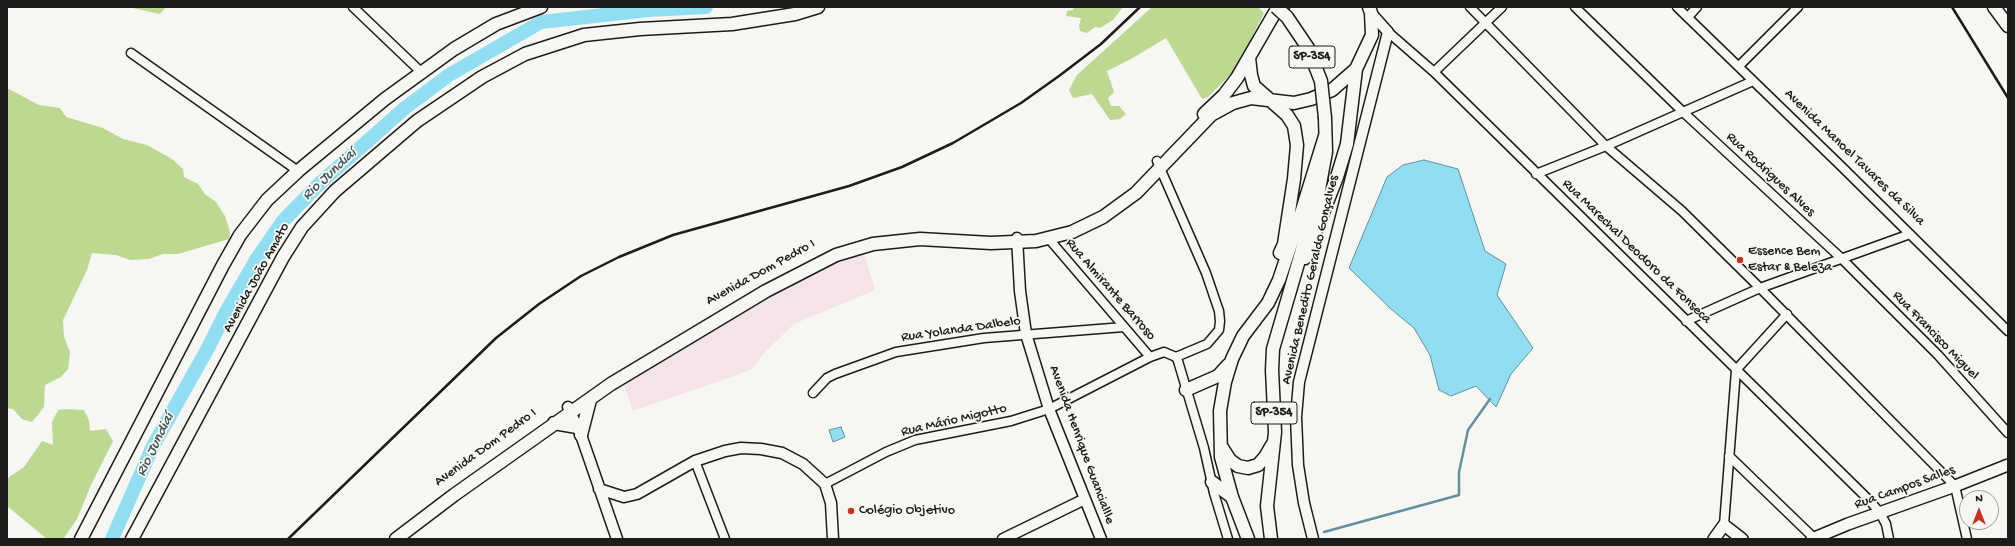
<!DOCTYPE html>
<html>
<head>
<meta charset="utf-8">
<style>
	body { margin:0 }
	#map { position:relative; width:2015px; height:546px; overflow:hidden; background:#f6f6f2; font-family:"Gochi Hand",sans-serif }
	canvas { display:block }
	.frame { position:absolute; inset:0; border:8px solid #1c1c1c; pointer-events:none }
	.north { position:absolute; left:1959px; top:490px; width:40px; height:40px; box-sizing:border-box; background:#f6f6f2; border:1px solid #9f9f9c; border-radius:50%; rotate:0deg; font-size:11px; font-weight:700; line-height:16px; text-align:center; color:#1c1c1c }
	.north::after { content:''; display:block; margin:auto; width:14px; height:18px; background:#c8321e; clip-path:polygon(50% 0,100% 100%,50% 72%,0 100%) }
</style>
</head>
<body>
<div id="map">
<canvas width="2015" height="546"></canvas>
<div class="frame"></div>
<div class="north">N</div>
</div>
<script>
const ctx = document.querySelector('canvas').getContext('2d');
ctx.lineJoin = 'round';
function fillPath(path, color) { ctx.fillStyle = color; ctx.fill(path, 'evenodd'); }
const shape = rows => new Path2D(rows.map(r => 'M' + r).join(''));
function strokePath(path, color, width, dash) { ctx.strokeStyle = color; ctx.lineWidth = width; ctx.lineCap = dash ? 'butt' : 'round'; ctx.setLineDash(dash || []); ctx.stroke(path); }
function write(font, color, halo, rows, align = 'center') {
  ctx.font = font + ' "Gochi Hand",sans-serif'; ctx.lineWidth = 3.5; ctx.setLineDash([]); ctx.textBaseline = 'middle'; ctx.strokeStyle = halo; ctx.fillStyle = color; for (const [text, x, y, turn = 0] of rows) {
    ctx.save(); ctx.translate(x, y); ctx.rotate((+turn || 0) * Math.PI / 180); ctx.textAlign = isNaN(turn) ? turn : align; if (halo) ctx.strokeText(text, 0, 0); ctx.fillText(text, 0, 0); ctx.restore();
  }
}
fillPath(shape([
	[864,253,875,290,794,324,764,353,751,370,633,411,622,380,706,330,838,258]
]), '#f4e4ea');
fillPath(shape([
	[128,7,166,7,160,14],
	[1074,7,1123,7,1113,20,1100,28,1095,27,1087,33,1080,31,1079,26,1081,18,1066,16,1067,11,1073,10],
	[1152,7,1258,7,1264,13,1248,45,1232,73,1208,97,1202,99,1166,38,1131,59,1107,71,1114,92,1108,98,1111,106,1119,106,1126,114,1120,119,1110,120,1092,94,1073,98,1069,90,1077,75],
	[7,88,39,105,60,108,66,117,103,128,123,139,147,145,172,159,183,169,184,177,198,184,205,194,216,202,225,216,230,232,229,239,178,254,163,254,149,259,130,260,116,255,92,253,87,270,63,320,64,337,70,352,68,369,61,377,45,385,44,407,32,422,22,419,13,409,7,408],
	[68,409,84,410,89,420,90,431,106,429,113,441,91,485,77,519,64,538,47,539,7,506,7,481,9,477,24,467,42,441,53,445,52,422,58,410]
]), '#bdd890');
const water = shape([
	[1424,160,1458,169,1485,251,1506,264,1497,295,1533,348,1511,374,1496,407,1476,386,1451,396,1439,390,1430,355,1414,328,1391,309,1349,268,1387,177,1403,165,1424,160],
	[841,427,845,437,833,442,829,430,841,427]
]);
fillPath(water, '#91def2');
strokePath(water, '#62909c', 1);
strokePath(shape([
	[1324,532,1459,495,1459,472,1468,430,1490,399]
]), '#62909c', 2.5);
strokePath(shape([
	[112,539,153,446,208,348,226,312,256,260,283,221,318,185,405,108,449,75,541,22,649,10,706,7]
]), '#91def2', 14);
const minor = shape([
	[353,7,421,72],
	[1470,7,1606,146,1682,211,1760,288,1955,486,1967,539],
	[1575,7,1682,111,1841,258,1938,355,2008,433],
	[1677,7,1841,166,2008,331],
	[1688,17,1697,7],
	[1388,32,1434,72,1871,502,1880,513,1886,524,1889,539],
	[131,53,298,171],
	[1739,66,1798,7],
	[1434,72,1502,7],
	[1157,161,1206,273,1219,311,1220,321,1219,330,1207,344,1176,357],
	[1536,174,1606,146,1753,81],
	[1049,239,1150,357],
	[1686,321,1760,288,1910,234],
	[1736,370,1787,314],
	[813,393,827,378,835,374,896,352,984,338,1124,327],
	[1729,456,1815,539],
	[695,461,725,539],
	[825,484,886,452,915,440,1011,421,1049,409,1150,357,1164,352,1176,357,1178,361,1204,448,1214,493,1228,539],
	[1724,525,1736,370]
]);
const tertiary = shape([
	[1017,238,1020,291,1026,334,1049,409,1101,539],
	[568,407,581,435,617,539],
	[599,489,624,497,637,494,695,461,725,451,741,448,761,449,782,453,803,464,825,484,831,503,833,539],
	[1003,539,1085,499],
	[1313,539,1304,503,1298,465,1296,417,1299,382,1388,32,1371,13]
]);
const secondary = shape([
	[1714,539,1724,525,1742,539],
	[1812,539,1848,524,1955,486,2008,465]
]);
const primary = shape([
	[1994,7,2008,26],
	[1249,58,1251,75,1254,86,1287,115,1294,126,1297,145,1294,179,1284,244,1280,253],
	[1204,114,1224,95,1237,78,1274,14,1283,7],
	[1305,258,1337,177,1347,144,1356,69],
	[1186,390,1218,376,1228,365],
	[554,423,577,427],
	[581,435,590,400],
	[1221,446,1230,460,1238,466,1248,468,1258,465,1265,457,1272,445],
	[1212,482,1232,497],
	[81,539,223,265,240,235,267,200,298,171,385,99,454,49,496,24,541,7],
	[132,539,283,257,302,227,335,191,417,121,482,77,525,54,584,35,640,29,732,24,795,14,818,7],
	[396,539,454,495,611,384,766,291,836,255,873,244,920,239,991,243,1036,241,1072,232,1103,217,1136,193,1211,115,1233,103,1251,98,1294,103,1311,99,1332,90,1356,69,1372,35,1371,13,1369,7],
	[1248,539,1232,497,1221,457,1220,411,1225,382,1232,359,1243,336,1268,303,1279,280,1299,220,1325,136],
	[1271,539,1267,506,1275,432,1272,370,1273,349,1318,195,1326,152,1325,118]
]);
strokePath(minor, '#1c1c1c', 11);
strokePath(tertiary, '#1c1c1c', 13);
strokePath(secondary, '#1c1c1c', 14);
strokePath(primary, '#1c1c1c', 15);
strokePath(minor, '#f6f6f2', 8);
strokePath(tertiary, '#f6f6f2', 10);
strokePath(secondary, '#f6f6f2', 11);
strokePath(primary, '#f6f6f2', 12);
strokePath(shape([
	[1952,7,2008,98],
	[288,539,496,338,539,304,581,276,619,257,673,235,849,186,902,167,953,143,1021,103,1059,76,1101,44,1140,7]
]), '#1c1c1c', 2.5);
const primaryBridge = shape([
	[1276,7,1287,17,1308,48,1321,81,1325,118]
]);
strokePath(primaryBridge, '#1c1c1c', 15, []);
strokePath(primaryBridge, '#f6f6f2', 12);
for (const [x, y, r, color] of [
	[1740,260,4,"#c8321e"],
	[851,511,4,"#c8321e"]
]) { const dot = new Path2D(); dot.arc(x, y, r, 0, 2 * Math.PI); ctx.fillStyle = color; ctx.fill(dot); strokePath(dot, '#f6f6f2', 1.5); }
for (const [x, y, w] of [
	[1312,57,46],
	[1274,413,46]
]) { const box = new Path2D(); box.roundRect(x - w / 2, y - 11, w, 22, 3); ctx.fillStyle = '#f6f6f2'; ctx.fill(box); strokePath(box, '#1c1c1c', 1); }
write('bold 13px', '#1c1c1c', null, [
	["SP-354",1312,57],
	["SP-354",1274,413]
]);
write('14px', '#1c1c1c', '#f6f6f2', [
	["Avenida Manoel Tavares da Silva",1854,158,44],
	["Rua Rodrigues Alves",1770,175,43],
	["Rua Marechal Deodoro da Fonseca",1636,252,44],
	["Avenida Dom Pedro I",761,273,-29],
	["Avenida João Amato",257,278,-61],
	["Avenida Benedito Geraldo Gonçalves",1311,280,-77],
	["Rua Almirante Barroso",1110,290,49],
	["Rua Yolanda Dalbelo",961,330,-8],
	["Rua Francisco Miguel",1935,336,46],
	["Rua Mário Migotto",954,421,-13],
	["Avenida Henrique Guanciallle",1081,445,70],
	["Avenida Dom Pedro I",486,448,-36],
	["Rua Campos Salles",1905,488,-20]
]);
write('14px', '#1c1c1c', '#f6f6f2', [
	["Essence Bem",1748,252],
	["Estar & Beleza",1748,268],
	["Colégio Objetivo",859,511]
], 'left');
write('italic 15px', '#3f565c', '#f6f6f2', [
	["Rio Jundiaí",330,175,-43],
	["Rio Jundiaí",156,445,-64]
]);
</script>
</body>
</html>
